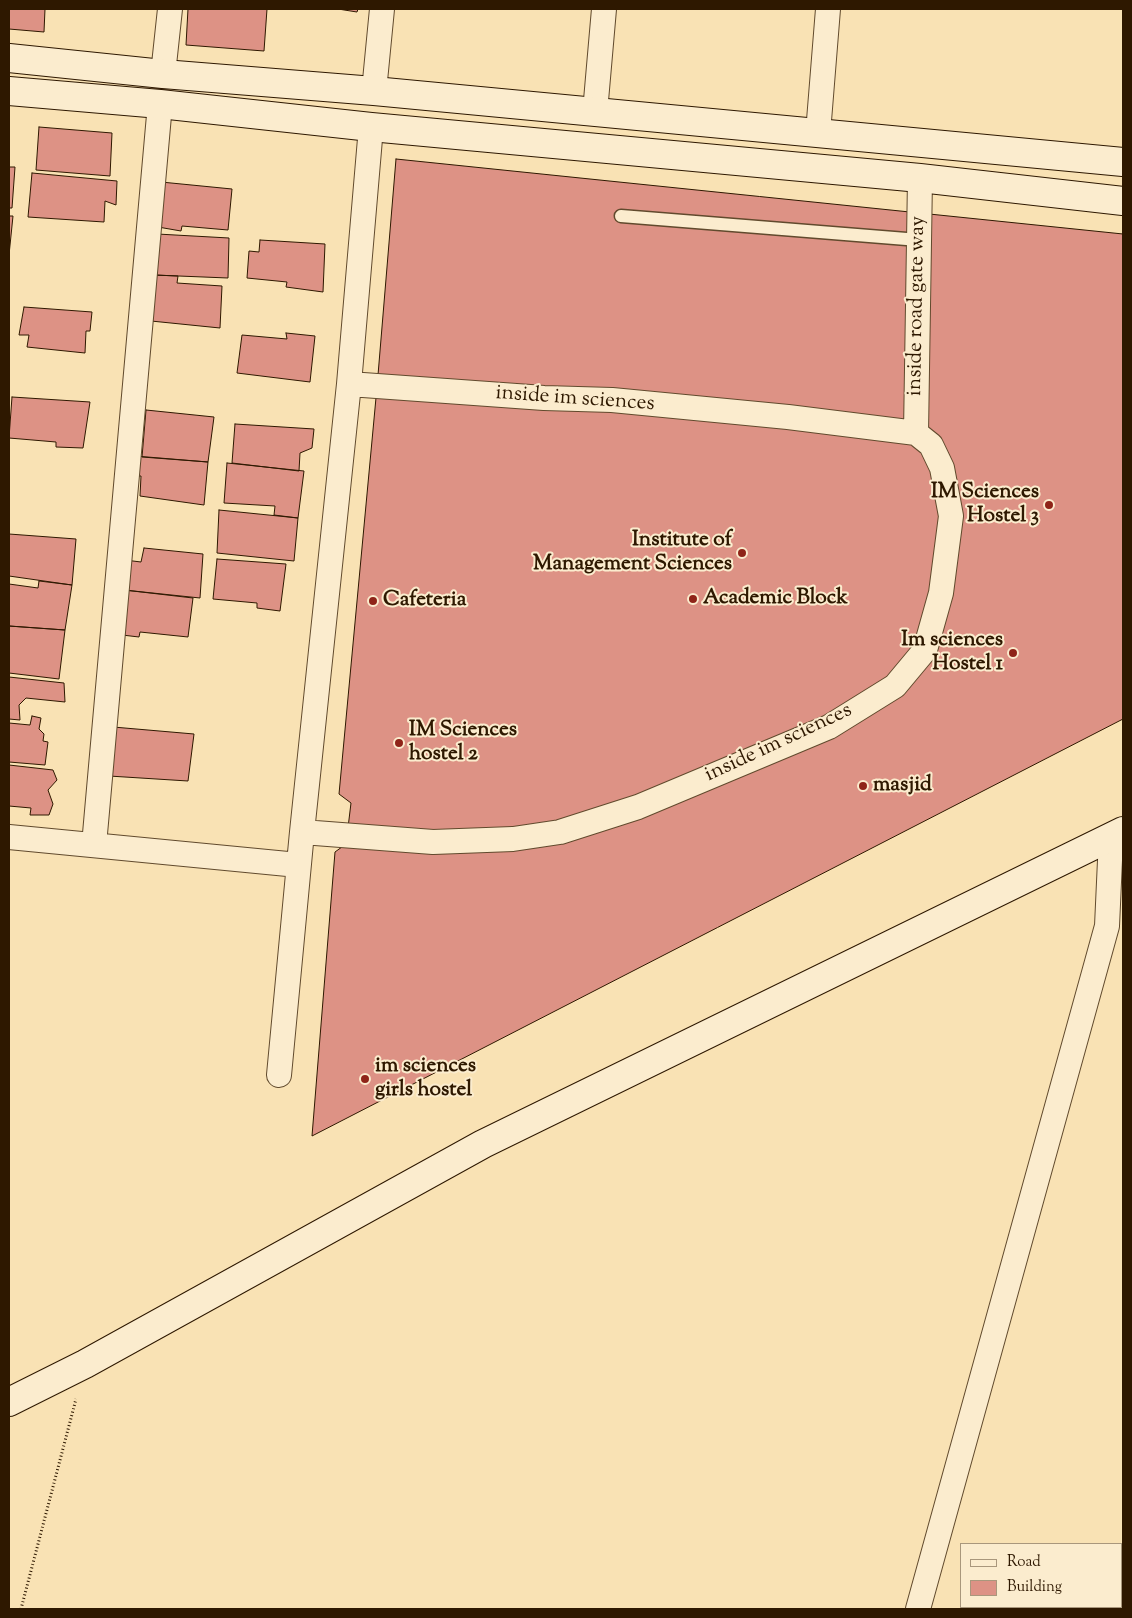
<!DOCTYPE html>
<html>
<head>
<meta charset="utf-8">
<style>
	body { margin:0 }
	#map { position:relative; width:1132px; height:1618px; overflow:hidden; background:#f9e2b4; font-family:"Sorts Mill Goudy",serif }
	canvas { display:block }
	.frame { position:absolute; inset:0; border:10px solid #2e1800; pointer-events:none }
	.legend { position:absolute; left:960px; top:1543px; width:162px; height:65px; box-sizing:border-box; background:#fbecce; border:1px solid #a9977c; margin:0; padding:6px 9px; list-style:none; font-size:15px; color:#2e1800 }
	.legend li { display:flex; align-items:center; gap:10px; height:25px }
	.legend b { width:25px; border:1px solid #a9977c }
</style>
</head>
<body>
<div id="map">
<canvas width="1132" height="1618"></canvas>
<div class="frame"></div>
<ul class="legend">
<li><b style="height:6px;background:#fbecce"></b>Road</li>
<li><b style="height:14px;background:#dd9285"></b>Building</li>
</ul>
</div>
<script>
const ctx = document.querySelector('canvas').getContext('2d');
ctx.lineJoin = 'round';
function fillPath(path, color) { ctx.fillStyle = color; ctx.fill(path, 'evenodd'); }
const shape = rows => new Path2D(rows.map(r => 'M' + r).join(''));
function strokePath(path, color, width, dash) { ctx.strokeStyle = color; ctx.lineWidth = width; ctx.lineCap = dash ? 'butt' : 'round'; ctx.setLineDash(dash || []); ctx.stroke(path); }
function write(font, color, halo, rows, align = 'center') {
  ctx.font = font + ' "Sorts Mill Goudy",serif'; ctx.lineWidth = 4; ctx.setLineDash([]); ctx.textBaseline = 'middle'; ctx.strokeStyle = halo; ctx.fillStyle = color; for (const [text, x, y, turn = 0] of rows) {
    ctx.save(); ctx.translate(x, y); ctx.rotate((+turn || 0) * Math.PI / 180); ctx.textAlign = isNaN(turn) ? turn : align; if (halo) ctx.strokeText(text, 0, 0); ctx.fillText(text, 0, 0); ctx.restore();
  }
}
const building = shape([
	[9,9,45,9,44,32,9,29,9,9],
	[188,9,267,9,264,51,186,45,188,9],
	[338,9,358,9,357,12,338,9],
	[39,127,112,133,110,176,36,170,39,127],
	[396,159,1123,234,1123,719,312,1136,335,852,346,844,351,803,339,794,377,387,396,159],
	[9,167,15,167,12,208,9,208,9,167],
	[32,173,117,181,116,205,105,201,104,222,28,217,32,173],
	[161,182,232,189,228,230,182,226,181,231,158,227,161,182],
	[9,216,13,216,9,255,9,216],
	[157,234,229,238,228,278,154,275,157,234],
	[260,240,325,244,323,292,286,287,287,282,247,278,249,251,259,252,260,240],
	[154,275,178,276,177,283,222,286,220,328,151,321,154,275],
	[24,307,92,312,90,331,86,331,85,353,27,347,29,335,19,335,24,307],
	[286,333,315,336,310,382,237,373,242,335,287,339,286,333],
	[12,397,90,402,83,448,56,447,56,442,9,438,12,397],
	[146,410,214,417,208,462,142,457,146,410],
	[235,424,314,429,312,448,300,453,299,471,232,463,235,424],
	[135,456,208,462,204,505,140,496,141,476,133,476,135,456],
	[227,463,304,471,298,518,274,515,275,506,224,503,227,463],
	[219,510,298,518,294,561,217,553,219,510],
	[9,534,76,539,72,585,9,576,9,534],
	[144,548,203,554,200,598,124,590,125,560,141,562,144,548],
	[217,559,286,564,280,611,257,608,257,603,213,599,217,559],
	[39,581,72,585,65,630,9,626,9,584,38,588,39,581],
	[124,590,193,598,188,637,140,632,139,637,122,635,124,590],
	[9,626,65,630,59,679,9,673,9,626],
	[9,677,64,683,65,702,26,698,19,705,20,720,9,719,9,677],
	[32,716,41,718,39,729,44,734,43,741,48,742,45,765,9,762,9,723,30,725,32,716],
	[113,727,194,734,188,781,109,776,113,727],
	[9,765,53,770,57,780,48,790,53,804,49,815,30,815,31,808,9,806,9,765]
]);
fillPath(building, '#dd9285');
strokePath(building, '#2e1800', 1);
const lane = shape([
	[621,216,919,240]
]);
const street = shape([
	[163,74,170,9],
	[374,91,382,9],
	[595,112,604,9],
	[818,133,828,9],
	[916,433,920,178],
	[302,832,433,842,513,839,560,832,638,807,829,727,895,686,925,650,941,593,951,516,942,468,931,445,916,433,788,417,612,400,544,398,349,384],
	[9,837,298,865],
	[94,845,160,104],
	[279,1075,302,832,349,384,371,127],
	[918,1609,1107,926,1111,838]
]);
const secondary = shape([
	[9,58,163,74,374,91,1123,162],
	[9,91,160,104,371,127,920,178,1123,201],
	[9,1402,85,1364,483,1144,1123,831]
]);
strokePath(lane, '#614a2d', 15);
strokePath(street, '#614a2d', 26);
strokePath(secondary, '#2e1800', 30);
strokePath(shape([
	[21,1609,76,1399]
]), '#2e1800', 3, [1, 2.5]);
strokePath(lane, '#fbecce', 12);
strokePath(street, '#fbecce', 24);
strokePath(secondary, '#fbecce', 28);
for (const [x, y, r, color] of [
	[1049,505,5,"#8f2418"],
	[742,553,5,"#8f2418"],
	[693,599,5,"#8f2418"],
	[373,601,5,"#8f2418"],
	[1013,653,5,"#8f2418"],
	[399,743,5,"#8f2418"],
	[863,786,5,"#8f2418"],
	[365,1079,5,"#8f2418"]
]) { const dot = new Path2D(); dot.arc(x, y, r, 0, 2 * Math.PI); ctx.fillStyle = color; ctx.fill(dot); strokePath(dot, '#fbecce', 2); }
write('21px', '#2e1800', '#fbecce', [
	["inside road gate way",918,306,-89],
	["inside im sciences",575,400,4],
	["inside im sciences",779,744,-25]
]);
write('bold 21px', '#2e1800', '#fbecce', [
	["IM Sciences",1039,493,"right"],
	["Hostel 3",1039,517,"right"],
	["Institute of",732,541,"right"],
	["Management Sciences",732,565,"right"],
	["Academic Block",703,599],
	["Cafeteria",383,601],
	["Im sciences",1003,641,"right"],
	["Hostel 1",1003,665,"right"],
	["IM Sciences",409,731],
	["hostel 2",409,755],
	["masjid",873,786],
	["im sciences",375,1067],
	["girls hostel",375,1091]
], 'left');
</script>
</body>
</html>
